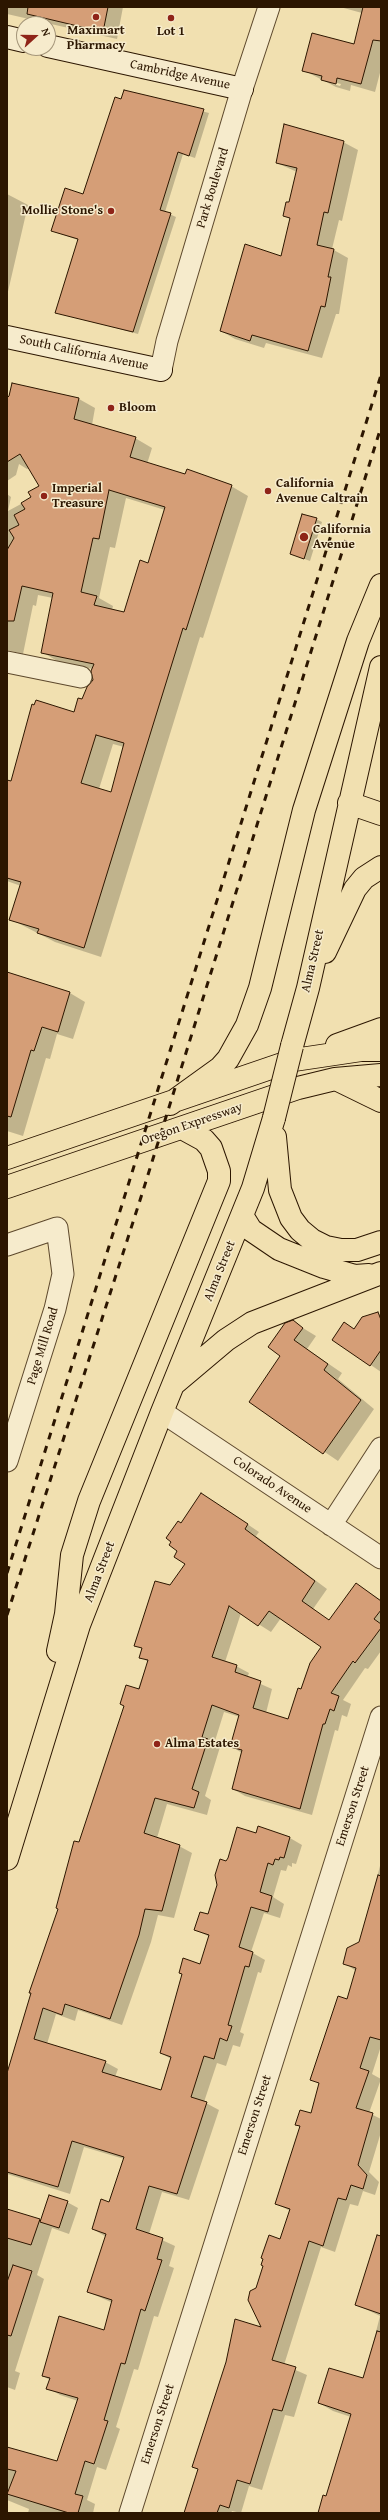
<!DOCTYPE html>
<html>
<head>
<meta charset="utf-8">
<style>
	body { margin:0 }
	#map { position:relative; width:388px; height:2520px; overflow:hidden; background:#f1e0b0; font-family:"Gentium Book Plus",serif }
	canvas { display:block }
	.frame { position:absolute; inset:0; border:8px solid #2c1600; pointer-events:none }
	.north { position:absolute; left:16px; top:16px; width:40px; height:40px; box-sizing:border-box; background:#f6ebcc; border:1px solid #a5967a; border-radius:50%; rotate:69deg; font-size:11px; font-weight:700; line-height:16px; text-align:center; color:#2c1600 }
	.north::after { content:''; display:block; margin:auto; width:14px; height:18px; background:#8f2418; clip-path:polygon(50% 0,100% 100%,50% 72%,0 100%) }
</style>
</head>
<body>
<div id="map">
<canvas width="388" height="2520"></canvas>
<div class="frame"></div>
<div class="north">N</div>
</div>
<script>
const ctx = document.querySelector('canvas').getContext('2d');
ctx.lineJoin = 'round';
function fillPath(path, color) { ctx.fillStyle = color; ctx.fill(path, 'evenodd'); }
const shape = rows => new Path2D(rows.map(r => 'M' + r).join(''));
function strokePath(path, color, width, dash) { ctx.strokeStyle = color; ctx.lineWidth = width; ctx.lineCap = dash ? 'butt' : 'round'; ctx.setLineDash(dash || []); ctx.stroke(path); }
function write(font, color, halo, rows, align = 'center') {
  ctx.font = font + ' "Gentium Book Plus",serif'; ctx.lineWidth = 3; ctx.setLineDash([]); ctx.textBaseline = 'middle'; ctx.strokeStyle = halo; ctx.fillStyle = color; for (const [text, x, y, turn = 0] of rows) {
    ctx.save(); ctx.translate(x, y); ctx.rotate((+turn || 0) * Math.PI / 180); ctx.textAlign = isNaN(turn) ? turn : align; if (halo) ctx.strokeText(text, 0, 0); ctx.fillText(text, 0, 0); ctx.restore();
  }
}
fillPath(shape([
	[7,7,123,7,117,39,7,14],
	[340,7,381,7,381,69,375,92,351,85,350,91,336,87,303,70,355,46,362,13],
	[330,81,341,84,340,86,333,84],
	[125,91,209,113,195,158,183,154,165,212,176,217,138,334,56,312,78,240,52,231,84,195],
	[343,142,358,150,342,221,339,220,332,249,348,258,339,314,336,314,322,358,266,343,264,348,235,339,221,331,282,257,290,219,284,216,290,203,297,172,277,163],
	[7,194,28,205,7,296],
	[7,399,79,399,95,408,92,425,135,438,152,448,147,464,231,486,248,496,203,638,200,637,101,957,55,942,10,919,21,886,7,881,7,787,75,713,94,680,93,669,59,662,42,652,53,598,38,595,36,606,33,605,23,654,7,650,7,494,11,497,8,511,32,498,40,487,29,468,27,469,19,464,16,475,7,481],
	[126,498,165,510,148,564,125,613,112,610,113,606,99,598,110,547,115,548],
	[113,744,124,747,112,793,99,789],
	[316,519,322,522,310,561,291,554],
	[7,974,70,993,85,1002,73,1039,57,1034,50,1059,46,1058,23,1136,7,1131],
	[378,1313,381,1315,381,1372,333,1339,355,1330],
	[293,1322,316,1336,307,1349,342,1373,338,1379,374,1409,338,1461,251,1402,282,1356],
	[213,1501,259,1532,256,1536,327,1589,313,1609,330,1621,356,1584,381,1600,381,1651,368,1669,365,1668,343,1700,351,1704,347,1717,342,1715,338,1731,335,1730,312,1815,245,1796,233,1789,242,1753,231,1746,240,1717,224,1712,214,1744,220,1747,205,1796,211,1800,207,1815,167,1804,157,1838,179,1846,192,1853,174,1918,158,1915,151,1942,122,2025,78,2010,75,2021,56,2014,47,2044,105,2062,118,2069,115,2077,162,2091,171,2059,161,2053,200,1965,210,1937,195,1930,209,1916,227,1862,256,1834,290,1838,302,1845,296,1864,292,1863,292,1867,288,1865,286,1871,281,1870,273,1897,284,1904,280,1918,264,1913,251,1952,265,1960,261,1973,258,1972,240,2032,244,2034,240,2047,233,2045,226,2066,217,2063,204,2102,219,2110,189,2200,162,2192,149,2234,175,2246,169,2266,174,2268,158,2317,154,2316,138,2370,134,2369,116,2427,120,2429,106,2470,97,2467,87,2500,95,2504,93,2513,28,2513,29,2509,7,2500,7,2448,58,2462,78,2401,60,2395,48,2388,50,2380,43,2376,104,2331,113,2303,88,2292,106,2237,93,2229,109,2203,124,2159,84,2147,70,2194,7,2174,7,2075,80,1844,148,1662,141,1657,143,1649,135,1645,186,1564,179,1551,181,1524],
	[241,1613,271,1632,281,1618,322,1646,288,1720,266,1713,272,1689,247,1678,249,1673,236,1666,225,1662],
	[381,1862,381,2046,372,2074,381,2079,369,2113,381,2119,381,2132,369,2172,379,2182,375,2195,363,2191,358,2206,350,2204,335,2252,321,2247,284,2365,307,2375,294,2417,285,2415,262,2490,249,2486,241,2513,232,2511,231,2513,186,2513,199,2470,193,2467,263,2329,257,2288,281,2240,290,2211,277,2204,300,2127,297,2125,311,2114,320,2084,311,2079,347,2000,356,1971,344,1963,360,1943],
	[67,2202,78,2208,69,2234,52,2228,37,2275,44,2279,15,2371,20,2373,15,2390,7,2387,7,2210,42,2222],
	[381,2253,381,2513,319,2513,327,2497,351,2417,333,2411,319,2403,364,2379,380,2316,357,2305]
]), '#0003');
const building = shape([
	[28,7,108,7,103,32,27,14,28,7],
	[363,7,381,7,381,41,373,40,361,84,337,78,336,84,321,80,322,76,302,71,312,33,354,44,363,7],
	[124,90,204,109,189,156,178,152,160,210,171,213,133,332,55,313,78,239,51,231,65,188,83,194,115,97,121,99,124,90],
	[284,124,344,141,328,213,324,212,317,245,334,249,328,277,331,277,325,307,321,306,308,351,252,335,250,341,220,331,245,244,281,256,290,218,283,216,286,202,289,202,297,168,276,163,284,124],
	[12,383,79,398,74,419,136,437,130,457,185,474,187,469,232,485,186,630,183,628,84,948,37,933,39,929,9,920,21,882,7,878,7,780,11,781,32,704,34,705,36,700,74,712,78,698,82,699,87,687,93,680,91,671,94,664,41,653,53,593,22,586,14,621,7,621,7,550,14,538,9,530,19,525,14,515,25,509,21,503,31,497,28,492,39,486,20,454,7,462,7,398,9,396,12,383],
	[109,490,165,507,148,563,140,560,124,612,94,605,97,596,81,592,93,538,99,539,109,490],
	[96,735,124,743,111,792,81,783,96,735],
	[302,514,317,518,304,559,290,554,302,514],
	[7,972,70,992,58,1032,42,1027,34,1051,31,1050,11,1117,7,1116,7,972],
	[378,1312,381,1320,381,1350,370,1366,332,1340,344,1322,354,1329,362,1317,378,1312],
	[293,1320,303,1328,294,1340,328,1364,324,1370,361,1400,323,1454,249,1402,280,1356,268,1347,285,1323,293,1320],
	[201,1493,248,1524,245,1529,315,1581,302,1601,329,1620,356,1583,381,1601,381,1610,374,1619,381,1624,381,1628,355,1663,353,1661,331,1693,339,1696,334,1711,330,1709,325,1724,323,1724,300,1809,232,1789,242,1750,230,1747,239,1715,212,1705,202,1737,208,1739,192,1789,199,1792,194,1808,155,1798,144,1833,180,1845,162,1911,145,1909,139,1935,110,2019,65,2004,62,2015,43,2008,34,2039,106,2061,102,2072,161,2090,171,2057,160,2053,182,1974,179,1973,183,1958,200,1964,209,1935,194,1930,200,1912,208,1914,217,1885,215,1875,220,1859,226,1861,228,1858,237,1827,256,1833,258,1826,290,1837,284,1858,280,1857,279,1860,275,1859,273,1865,268,1863,260,1892,272,1896,268,1912,251,1907,239,1947,253,1952,249,1967,245,1966,228,2025,232,2026,227,2041,220,2038,214,2059,204,2056,191,2097,207,2102,177,2194,149,2186,136,2229,163,2238,157,2259,162,2260,145,2311,141,2309,125,2364,121,2363,104,2420,108,2421,94,2464,85,2461,75,2494,83,2496,78,2513,69,2513,7,2494,16,2471,7,2469,7,2447,57,2461,78,2398,46,2389,50,2378,42,2376,59,2316,104,2330,112,2300,87,2292,106,2234,92,2229,101,2199,109,2202,124,2157,72,2141,58,2187,7,2172,7,2073,31,1993,29,1993,58,1909,56,1908,74,1841,79,1842,124,1706,120,1704,126,1685,139,1689,148,1660,139,1658,142,1648,134,1646,155,1581,170,1585,185,1564,174,1557,177,1551,169,1545,171,1542,166,1538,178,1521,181,1523,201,1493],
	[229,1606,258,1626,269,1611,321,1647,310,1663,301,1689,298,1688,288,1719,253,1708,261,1681,235,1672,237,1665,212,1657,229,1606],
	[378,1875,381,1876,381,2040,370,2037,360,2068,369,2071,356,2108,373,2113,358,2165,367,2175,363,2189,351,2185,346,2200,338,2198,323,2246,309,2241,272,2360,296,2367,282,2411,273,2409,250,2484,237,2480,229,2508,220,2505,217,2513,184,2513,198,2469,192,2467,226,2362,235,2319,261,2327,248,2300,250,2291,256,2288,263,2266,261,2265,263,2259,261,2258,269,2235,280,2239,290,2209,275,2204,300,2126,295,2125,300,2110,311,2113,319,2083,310,2080,338,1996,347,1999,356,1968,343,1964,347,1948,359,1942,378,1875],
	[49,2195,68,2201,59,2228,40,2222,49,2195],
	[7,2209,40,2219,31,2245,7,2238,7,2209],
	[377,2235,381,2236,381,2314,355,2305,377,2235],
	[13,2265,32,2271,11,2336,7,2335,7,2282,13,2265],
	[377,2331,381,2332,381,2513,318,2513,323,2495,326,2496,351,2414,318,2403,329,2368,363,2378,377,2331]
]);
fillPath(building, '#d59e77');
strokePath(building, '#2c1600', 1);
const street = shape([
	[161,370,167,341,242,89,269,7],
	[7,662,81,677],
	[7,1245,57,1228,63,1274,55,1309,7,1461],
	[162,1412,381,1558],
	[331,1525,381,1448],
	[130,2513,381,1717]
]);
const secondary = shape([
	[7,37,24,41],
	[48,46,242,89],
	[7,337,161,370]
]);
const primary = shape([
	[349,803,381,814],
	[325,952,355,889,364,878,381,867],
	[337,1045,381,1029],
	[292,1046,308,988,381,667],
	[336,1079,381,1101],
	[170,1104,220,1068,228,1059,247,1025,260,988,304,810,358,641,381,585],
	[275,1137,280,1190,291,1218,300,1230,312,1240,326,1247,341,1250,357,1250,381,1242],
	[7,1158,294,1060,361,1050,381,1050],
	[7,1187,298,1088,335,1079,381,1075],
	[243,1217,251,1230,279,1249,324,1267,355,1276,369,1275],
	[175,1383,226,1340,252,1323,381,1273],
	[58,1651,66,1614,72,1555,89,1501,219,1181,219,1171,211,1148,204,1140,182,1128],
	[7,1859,79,1625,162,1412,253,1188,274,1118]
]);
strokePath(street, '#5d482c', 23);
strokePath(secondary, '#2c1600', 24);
strokePath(primary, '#2c1600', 24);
strokePath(street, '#f6ebcc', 21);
strokePath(secondary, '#f6ebcc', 22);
strokePath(primary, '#f1e0b0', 22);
strokePath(shape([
	[7,1573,381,375],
	[7,1615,142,1194,381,427]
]), '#2c1600', 3, [7, 7]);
const primaryBridge = shape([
	[274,1118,292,1046]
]);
strokePath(primaryBridge, '#2c1600', 24, []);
strokePath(primaryBridge, '#f1e0b0', 22);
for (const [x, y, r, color] of [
	[96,17,4,"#8f2418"],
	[171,18,4,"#8f2418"],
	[111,211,4,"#8f2418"],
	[111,408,4,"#8f2418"],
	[268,491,4,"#8f2418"],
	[44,496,4,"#8f2418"],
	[304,537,5,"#8f2418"],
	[157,1744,4,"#8f2418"]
]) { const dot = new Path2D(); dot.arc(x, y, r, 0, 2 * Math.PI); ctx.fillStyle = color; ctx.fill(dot); strokePath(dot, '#f6ebcc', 1.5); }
write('bold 13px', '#2c1600', '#f6ebcc', [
	["Maximart",96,31,"center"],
	["Pharmacy",96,46,"center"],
	["Lot 1",171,32,"center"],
	["Mollie Stone's",103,211,"right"],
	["Bloom",119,408],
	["California",276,484],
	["Avenue Caltrain",276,499],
	["Imperial",52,489],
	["Treasure",52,504],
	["California",313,530],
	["Avenue",313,545],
	["Alma Estates",165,1744]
], 'left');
write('13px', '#2c1600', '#f6ebcc', [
	["Cambridge Avenue",180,75,12],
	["Park Boulevard",213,188,-73],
	["South California Avenue",84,353,12],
	["Alma Street",313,961,-77],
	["Oregon Expressway",192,1124,-19],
	["Alma Street",220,1271,-68],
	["Page Mill Road",43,1346,-73],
	["Colorado Avenue",272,1485,34],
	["Alma Street",100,1572,-69],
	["Emerson Street",353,1806,-72],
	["Emerson Street",255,2115,-72],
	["Emerson Street",158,2424,-72]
]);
</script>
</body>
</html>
